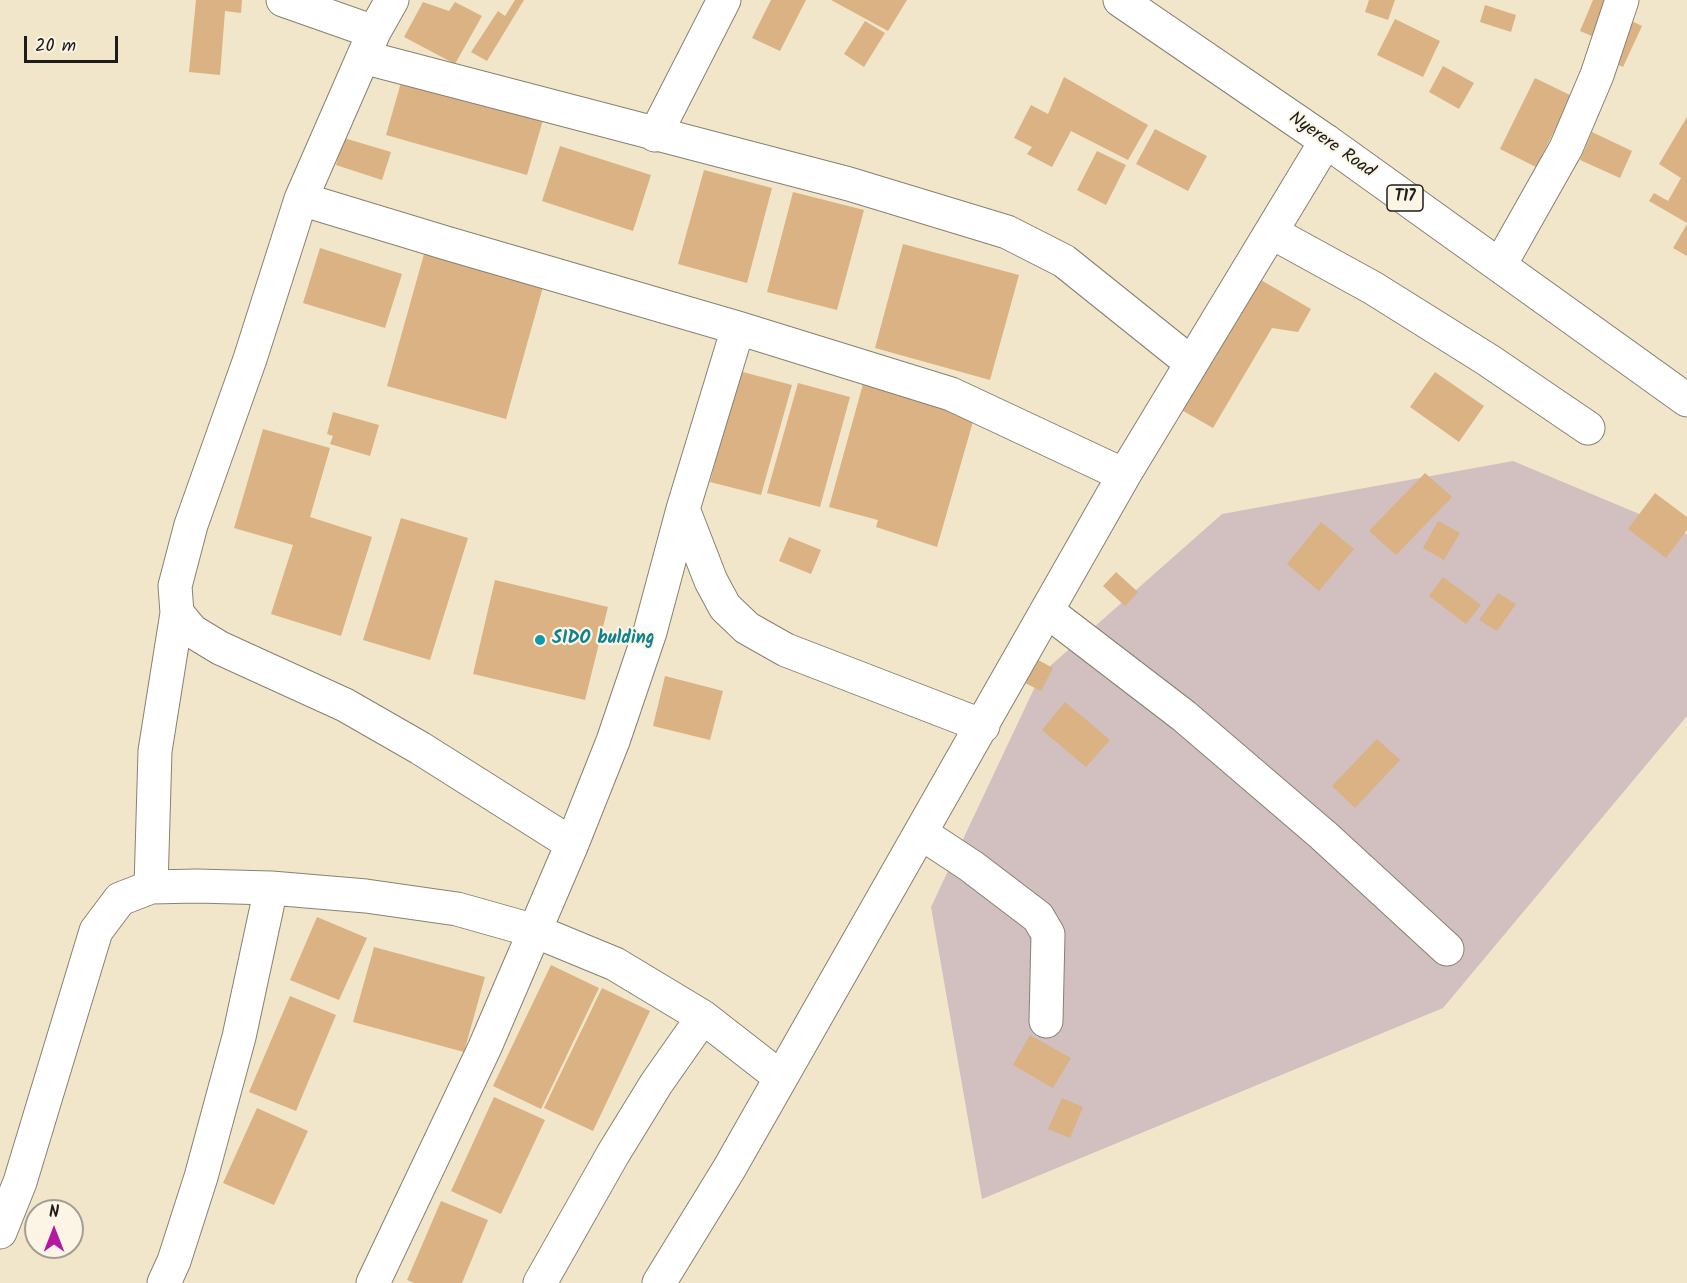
<!DOCTYPE html>
<html>
<head>
<meta charset="utf-8">
<style>
	body { margin:0 }
	#map { position:relative; width:1687px; height:1283px; overflow:hidden; background:#f2e6ca; font-family:Kalam,sans-serif }
	canvas { display:block }
	.north { position:absolute; left:24px; top:1199px; width:60px; height:60px; box-sizing:border-box; background:#fcf5e5; border:2px solid #a29e95; border-radius:50%; rotate:0deg; font-size:16px; font-weight:700; line-height:24px; text-align:center; color:#1c1c1c }
	.north::after { content:''; display:block; margin:auto; width:21px; height:27px; background:#b5179e; clip-path:polygon(50% 0,100% 100%,50% 72%,0 100%) }
	.scale { position:absolute; left:24px; top:36px; width:94px; height:27px; box-sizing:border-box; border:3px solid #1c1c1c; border-top:0; padding-left:8px; font-size:18px; line-height:21px; white-space:nowrap; color:#1c1c1c; -webkit-text-stroke:4px #fcf5e5; paint-order:stroke }
</style>
</head>
<body>
<div id="map">
<canvas width="1687" height="1283"></canvas>
<div class="north">N</div>
<div class="scale">20 m</div>
</div>
<script>
const ctx = document.querySelector('canvas').getContext('2d');
ctx.lineJoin = 'round';
function fillPath(path, color) { ctx.fillStyle = color; ctx.fill(path, 'evenodd'); }
const shape = rows => new Path2D(rows.map(r => 'M' + r).join(''));
function strokePath(path, color, width, dash) { ctx.strokeStyle = color; ctx.lineWidth = width; ctx.lineCap = dash ? 'butt' : 'round'; ctx.setLineDash(dash || []); ctx.stroke(path); }
function write(font, color, halo, rows, align = 'center') {
  ctx.font = font + ' Kalam,sans-serif'; ctx.lineWidth = 4.5; ctx.setLineDash([]); ctx.textBaseline = 'middle'; ctx.strokeStyle = halo; ctx.fillStyle = color; for (const [text, x, y, turn = 0] of rows) {
    ctx.save(); ctx.translate(x, y); ctx.rotate((+turn || 0) * Math.PI / 180); ctx.textAlign = isNaN(turn) ? turn : align; if (halo) ctx.strokeText(text, 0, 0); ctx.fillText(text, 0, 0); ctx.restore();
  }
}
fillPath(shape([
	[1513,461,1687,534,1687,716,1443,1008,982,1199,931,907,1041,674,1222,514]
]), '#d2bfbf');
fillPath(shape([
	[196,0,242,0,241,13,225,11,220,75,189,72],
	[515,0,524,0,487,61,471,52,498,11,505,16],
	[771,0,806,0,780,51,752,38],
	[831,0,907,0,888,31],
	[1369,0,1395,0,1388,20,1365,12],
	[1593,0,1619,0,1601,40,1580,31],
	[423,2,449,11,455,2,482,16,455,64,404,37],
	[1485,5,1516,15,1511,32,1480,22],
	[1623,17,1642,26,1623,67,1605,59],
	[1395,19,1440,41,1423,77,1377,55],
	[865,21,885,33,864,67,844,54],
	[1443,66,1474,83,1459,109,1429,92],
	[1064,77,1148,125,1128,160,1071,131,1052,167,1027,154,1032,147,1014,138,1031,105,1048,114],
	[1535,78,1572,96,1536,167,1500,149],
	[402,79,543,120,527,175,386,135],
	[1687,117,1687,223,1649,201,1654,193,1668,201,1681,178,1659,164],
	[1155,129,1207,156,1188,191,1136,164],
	[1592,132,1632,151,1620,178,1580,160],
	[344,138,391,152,382,180,336,165],
	[560,146,651,175,633,231,542,201],
	[1097,151,1126,165,1106,205,1077,190],
	[704,170,772,188,747,283,678,264],
	[793,192,864,210,837,310,767,292],
	[1687,224,1687,256,1673,248],
	[903,244,1019,275,990,380,875,348],
	[320,248,402,274,385,328,303,303],
	[424,254,543,287,506,419,387,386],
	[1254,276,1311,309,1298,332,1272,328,1213,428,1178,408],
	[739,371,792,385,761,495,710,482],
	[1435,372,1484,406,1459,442,1410,407],
	[798,383,850,397,820,507,767,493],
	[863,384,974,418,937,547,876,527,878,520,829,507],
	[333,412,379,425,370,456,330,444,333,436,327,434],
	[263,429,330,448,310,517,372,537,341,636,271,614,293,545,234,528],
	[1425,473,1452,497,1396,555,1369,531],
	[1655,493,1687,517,1687,530,1666,558,1628,529],
	[401,518,468,538,430,660,363,640],
	[1438,521,1460,533,1444,560,1423,548],
	[1321,522,1354,549,1319,591,1287,564],
	[789,537,821,550,811,574,779,561],
	[1116,572,1138,592,1125,606,1103,586],
	[1443,577,1481,605,1466,624,1429,596],
	[495,580,608,607,585,700,473,674],
	[1498,593,1516,604,1497,631,1479,620],
	[1029,655,1053,668,1041,691,1017,679],
	[665,676,723,691,710,740,653,726],
	[1065,702,1110,740,1086,767,1042,730],
	[1377,739,1400,760,1355,808,1332,786],
	[317,917,367,938,339,1000,290,980],
	[374,947,485,977,464,1052,353,1022],
	[551,965,599,988,541,1109,493,1086],
	[602,988,650,1011,593,1131,544,1108],
	[290,996,336,1015,296,1111,249,1092],
	[1030,1035,1071,1058,1053,1088,1013,1065],
	[494,1097,545,1120,501,1214,451,1191],
	[1062,1098,1083,1107,1070,1138,1048,1129],
	[257,1108,308,1131,274,1205,223,1183],
	[441,1201,488,1220,462,1283,414,1283,407,1280]
]), '#dab283');
const minor = shape([
	[283,0,374,32],
	[392,0,374,32,301,199,250,359,191,525,175,586,177,613,192,631,220,648,345,705,420,748,572,844],
	[363,57,849,184,1007,232,1064,261,1190,362],
	[655,135,724,0],
	[301,199,446,243,738,328,951,394,1124,475],
	[1271,232,1373,288,1488,360,1588,428],
	[1500,265,1566,148,1597,75,1622,0],
	[683,509,711,581,725,607,747,628,786,650,983,726],
	[1047,611,1184,716,1323,835,1447,949],
	[921,833,971,866,1038,917,1048,934,1046,1021],
	[151,887,155,751,177,613],
	[0,1232,20,1182,96,931,120,899,151,887,197,886,271,888,366,896,457,909,535,931,615,964,703,1017,780,1077],
	[164,1283,174,1261,201,1177,239,1037,271,888],
	[373,1283,485,1047,572,844,613,741,650,632,683,509,738,328],
	[540,1283,613,1154,656,1084,703,1017],
	[659,1283,729,1169,1124,475,1326,141]
]);
const major = shape([
	[1120,0,1326,141,1687,400]
]);
strokePath(minor, '#878173', 35);
strokePath(major, '#878173', 35);
strokePath(minor, '#fff', 33);
strokePath(major, '#fff', 33);
for (const [x, y, r, color] of [
	[540,640,6,"#0f9aa8"]
]) { const dot = new Path2D(); dot.arc(x, y, r, 0, 2 * Math.PI); ctx.fillStyle = color; ctx.fill(dot); strokePath(dot, '#fcf5e5', 2); }
for (const [x, y, w] of [
	[1405,198,36]
]) { const box = new Path2D(); box.roundRect(x - w / 2, y - 13, w, 26, 4.5); ctx.fillStyle = '#fcf5e5'; ctx.fill(box); strokePath(box, '#1c1c1c', 1.5); }
write('bold 16px', '#1c1c1c', null, [
	["T17",1405,198]
]);
write('18px', '#1c1c1c', '#fcf5e5', [
	["Nyerere Road",1331,146,35]
]);
write('bold 18px', '#0d838f', '#fcf5e5', [
	["SIDO bulding",552,640]
], 'left');
</script>
</body>
</html>
